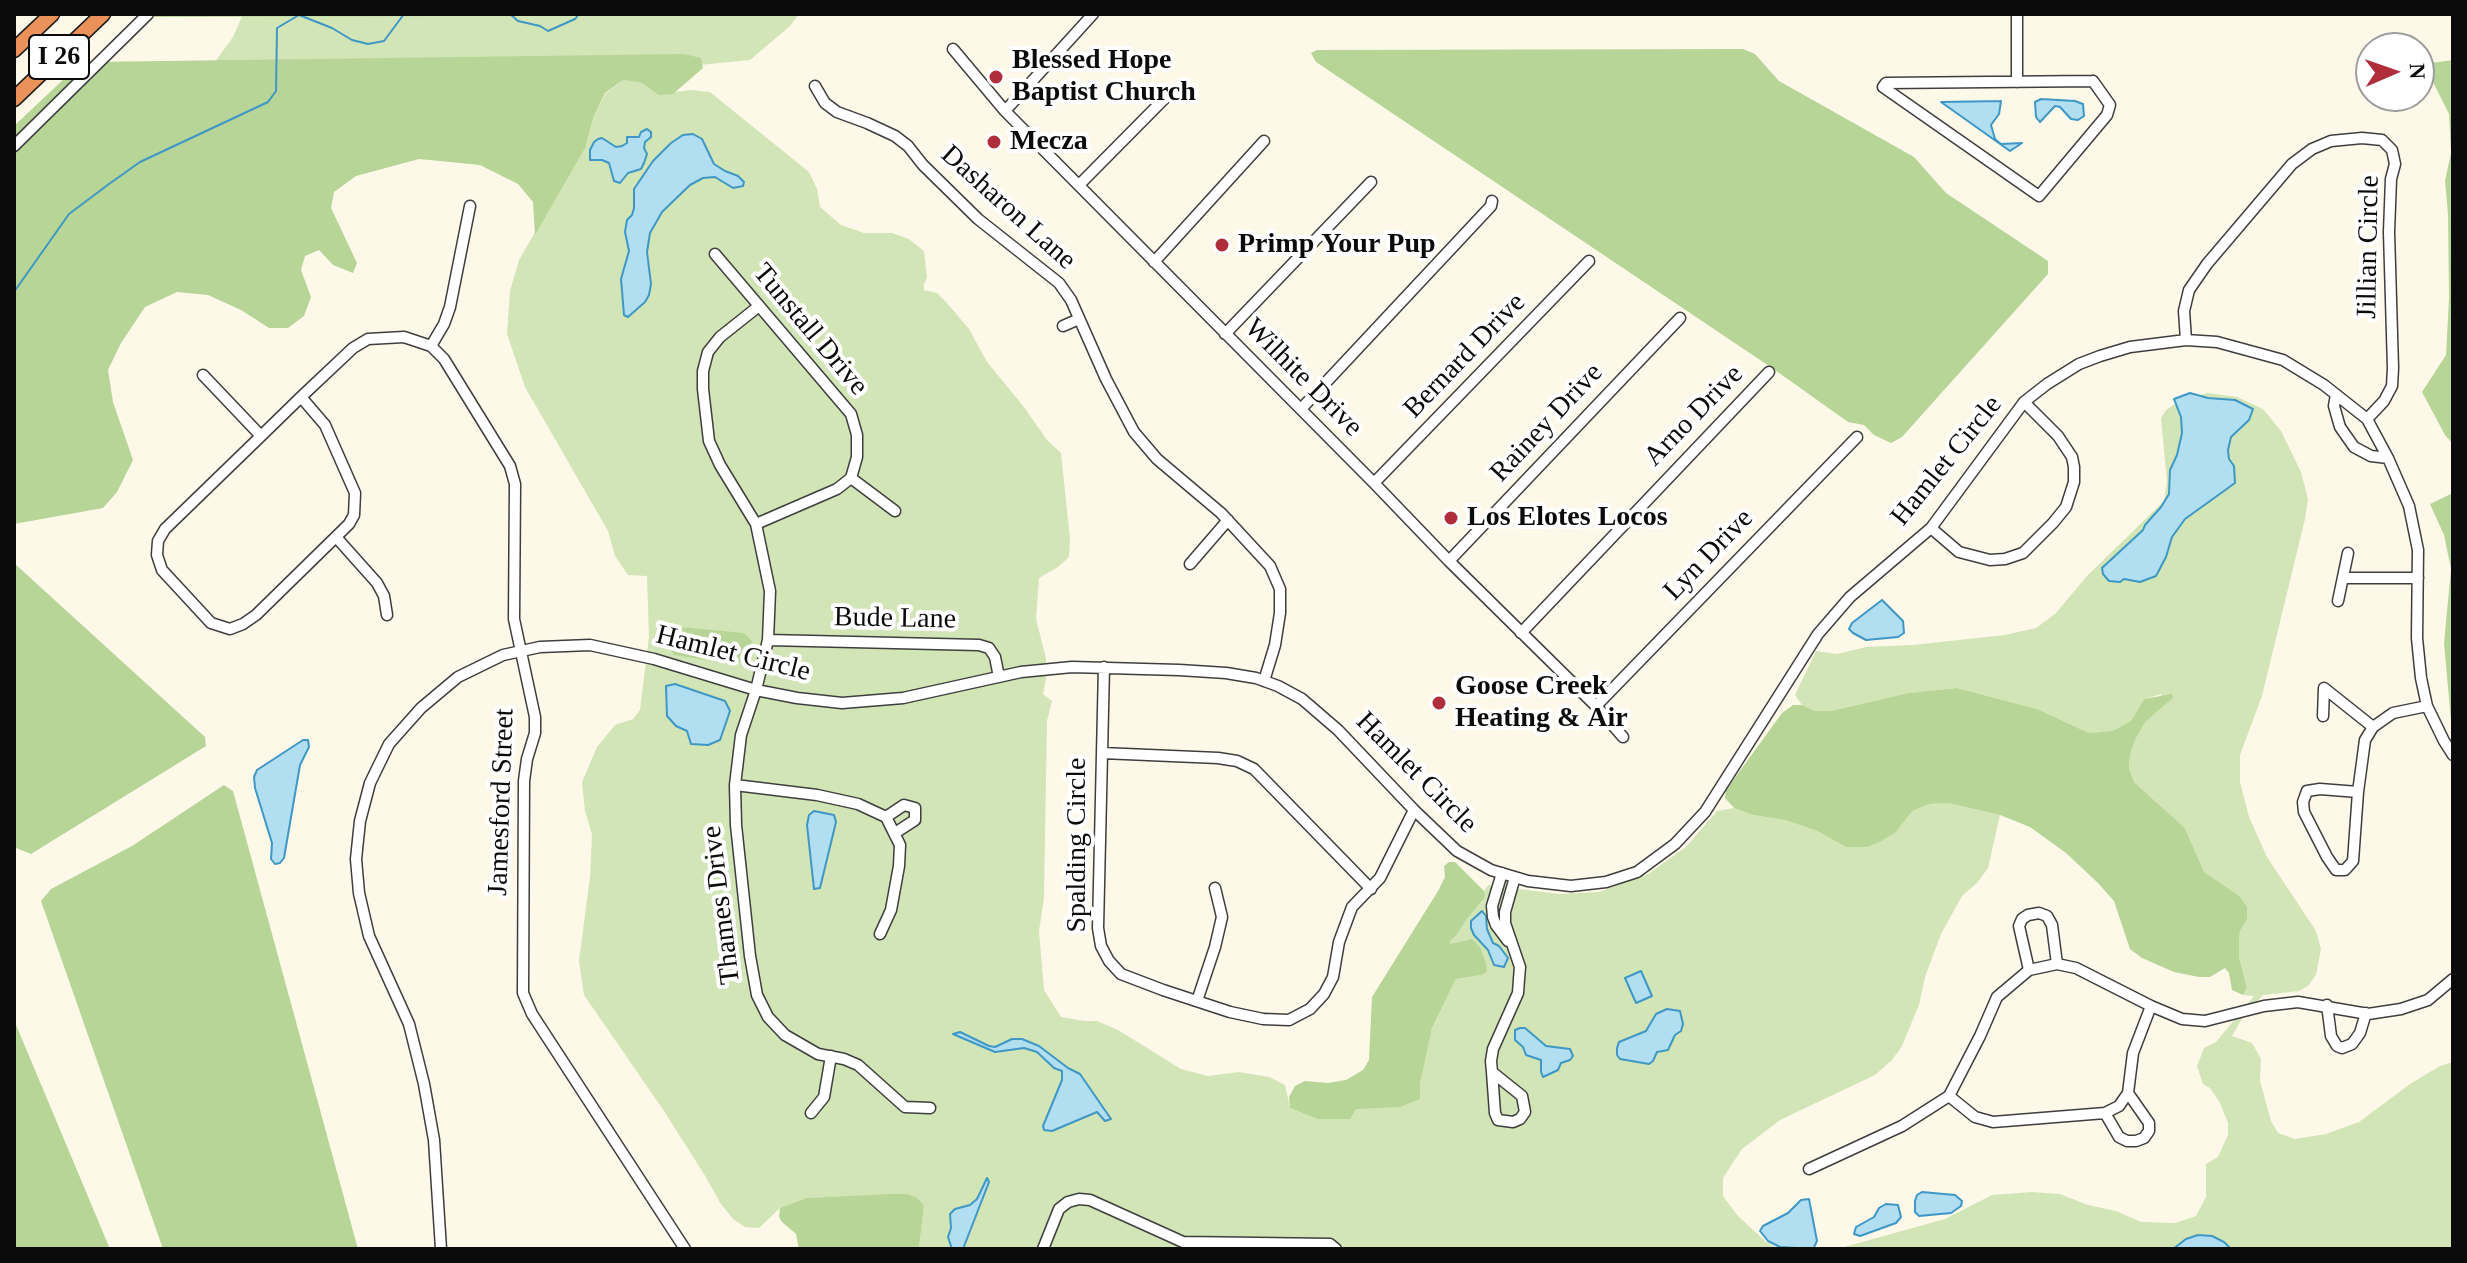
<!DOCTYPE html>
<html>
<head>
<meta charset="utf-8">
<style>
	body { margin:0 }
	#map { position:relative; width:2467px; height:1263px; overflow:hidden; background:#fef8e9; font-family:"Times New Roman",serif }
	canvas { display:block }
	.frame { position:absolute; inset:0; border:16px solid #0b0b0b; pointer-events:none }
	.north { position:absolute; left:2355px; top:32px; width:80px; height:80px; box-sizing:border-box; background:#fff; border:2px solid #9d9d9d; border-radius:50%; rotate:88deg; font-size:22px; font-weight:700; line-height:32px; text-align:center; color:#0b0b0b }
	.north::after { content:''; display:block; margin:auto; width:28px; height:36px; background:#b02d3c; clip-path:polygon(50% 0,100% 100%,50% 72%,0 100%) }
</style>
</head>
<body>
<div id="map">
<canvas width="2467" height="1263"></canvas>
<div class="frame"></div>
<div class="north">N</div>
</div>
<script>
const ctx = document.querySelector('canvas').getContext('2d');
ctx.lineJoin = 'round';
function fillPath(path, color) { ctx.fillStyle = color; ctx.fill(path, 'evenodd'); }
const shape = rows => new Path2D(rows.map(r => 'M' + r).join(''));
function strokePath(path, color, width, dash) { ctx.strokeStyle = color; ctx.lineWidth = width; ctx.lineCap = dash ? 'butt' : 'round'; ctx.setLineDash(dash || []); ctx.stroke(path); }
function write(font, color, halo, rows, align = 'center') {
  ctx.font = font + ' "Times New Roman",serif'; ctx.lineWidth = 8; ctx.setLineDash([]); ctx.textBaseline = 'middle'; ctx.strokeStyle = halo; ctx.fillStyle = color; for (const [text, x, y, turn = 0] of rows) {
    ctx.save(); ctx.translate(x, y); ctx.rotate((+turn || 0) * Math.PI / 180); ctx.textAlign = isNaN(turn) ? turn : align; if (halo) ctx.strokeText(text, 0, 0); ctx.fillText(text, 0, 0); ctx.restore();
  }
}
fillPath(shape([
	[243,14,799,14,790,26,750,60,618,73,587,108,586,147,594,116,605,94,623,80,642,83,659,94,691,90,710,92,809,172,817,189,820,207,841,225,864,233,892,233,909,239,924,251,927,278,924,284,924,290,937,293,946,302,969,329,987,362,1024,407,1047,440,1061,453,1070,539,1069,557,1058,567,1039,578,1036,619,1046,658,1046,678,1043,694,1052,701,1047,721,1044,898,1039,931,1044,990,1061,1017,1084,1021,1097,1021,1118,1030,1181,1069,1208,1076,1239,1072,1269,1077,1285,1085,1290,1108,1317,1119,1349,1119,1355,1109,1420,1099,1419,1083,1432,1028,1456,979,1482,975,1466,940,1450,945,1450,941,1456,936,1466,920,1484,897,1484,891,1488,885,1559,894,1599,892,1648,874,1686,847,1717,811,1734,808,1753,815,1785,820,1817,831,1846,847,1868,847,1895,833,1912,810,1929,804,1948,803,2000,815,1988,868,1977,883,1962,896,1941,934,1925,977,1919,1005,1902,1046,1892,1060,1875,1075,1780,1120,1742,1149,1723,1178,1723,1196,1737,1215,1765,1241,1779,1249,919,1249,924,1205,916,1197,908,1194,806,1198,780,1208,759,1228,745,1227,733,1219,721,1204,704,1174,664,1111,584,995,579,961,590,877,592,834,585,811,582,782,597,747,615,725,633,719,640,710,649,637,647,576,628,575,615,556,608,531,525,387,507,334,510,291,519,260,573,167,468,148,209,70,233,37],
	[2208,393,2237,397,2263,409,2281,431,2301,472,2308,499,2305,519,2262,696,2240,755,2240,782,2249,817,2267,857,2316,931,2321,949,2316,975,2308,986,2299,991,2263,995,2243,1017,2232,1036,2252,1043,2261,1059,2260,1081,2271,1121,2278,1133,2295,1139,2326,1134,2359,1122,2410,1084,2440,1066,2453,1062,2453,1249,1837,1249,1945,1219,1992,1195,2032,1192,2060,1194,2088,1205,2116,1211,2141,1222,2175,1223,2196,1216,2206,1197,2206,1164,2218,1157,2228,1135,2228,1123,2219,1101,2210,1088,2203,1084,2197,1066,2204,1048,2216,1042,2254,996,2243,995,2247,988,2239,957,2239,942,2240,931,2247,920,2215,880,2204,872,2185,828,2134,782,2129,768,2130,755,2135,740,2162,694,2144,699,2131,721,2112,731,2089,733,2037,709,1957,688,1908,693,1831,711,1815,711,1802,705,1795,695,1816,651,1837,654,1866,647,1913,645,2005,635,2036,628,2055,614,2087,576,2164,501,2167,481,2161,418,2166,410,2181,400]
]), '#d2e5b6');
fillPath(shape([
	[152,14,1078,14,154,17],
	[1118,14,1532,14,1136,16],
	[1743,49,1755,54,1779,81,1914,157,1946,193,2048,261,2048,274,1902,437,1891,443,1874,435,1864,425,1848,422,1775,370,1316,62,1311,53,1317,50],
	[684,54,701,58,703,68,673,94,659,95,642,83,623,80,605,93,594,116,586,146,535,235,533,202,518,184,480,165,419,159,356,176,334,192,331,208,357,263,353,273,333,265,319,250,305,256,301,270,311,297,304,316,288,328,269,328,241,310,208,295,177,292,145,307,121,343,108,370,113,402,133,460,117,492,103,508,14,524,14,126,66,77,89,62],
	[2453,60,2453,444,2445,435,2422,392,2446,355,2449,298,2448,214,2445,181,2451,153,2449,114,2424,64],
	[2453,493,2453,728,2451,721,2444,643,2451,569,2444,535,2430,504],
	[14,563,205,737,206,746,31,854,16,848,14,842],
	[680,627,744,633,752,641,748,654,741,662,727,663,674,655,667,642,668,631],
	[1957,688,2037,709,2089,733,2112,731,2131,721,2144,699,2172,694,2173,698,2146,721,2135,740,2130,755,2129,768,2134,782,2185,828,2204,872,2239,896,2247,907,2247,920,2240,931,2239,942,2239,957,2247,988,2243,995,2232,990,2229,973,2225,968,2210,977,2199,977,2174,972,2142,958,2130,949,2114,901,2098,883,2066,853,2030,827,2000,815,1948,803,1929,804,1912,811,1895,833,1881,841,1868,847,1846,847,1817,831,1785,820,1753,815,1734,808,1725,798,1726,790,1782,713,1793,705,1802,705,1815,711,1831,711,1908,693],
	[224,785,233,791,358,1249,163,1249,41,901,51,889,132,846],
	[1449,862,1455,862,1484,891,1485,897,1466,920,1456,936,1450,941,1450,944,1472,939,1480,947,1486,963,1487,971,1482,975,1456,979,1432,1028,1420,1083,1420,1099,1400,1107,1356,1109,1350,1119,1317,1119,1290,1108,1289,1097,1295,1086,1305,1081,1328,1083,1346,1080,1363,1070,1369,1060,1372,997,1438,891,1445,877,1444,866],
	[14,1020,110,1249,14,1249],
	[889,1194,908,1194,916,1197,924,1205,919,1249,799,1249,796,1234,782,1222,779,1217,780,1208,806,1198]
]), '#b7d597');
const water = shape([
	[2041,99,2075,101,2083,104,2084,116,2078,120,2071,119,2060,107,2055,106,2040,122,2036,117,2035,102,2041,99],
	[2001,101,1999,114,1991,125,1995,139,2001,144,2022,143,2010,151,1941,102,2001,101],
	[647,129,651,132,651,137,645,142,644,148,647,154,644,163,641,169,628,173,620,183,614,181,609,163,602,160,590,160,590,150,594,142,598,139,602,138,616,147,622,146,627,143,627,137,639,137,641,132,647,129],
	[693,134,702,139,714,164,725,171,738,176,744,182,743,186,733,188,715,177,703,178,690,185,662,212,650,233,647,252,651,284,649,295,645,302,628,317,624,315,621,279,629,251,625,232,627,220,632,215,634,208,634,189,653,161,671,143,683,135,693,134],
	[2190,393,2208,398,2235,400,2253,409,2249,420,2231,437,2228,450,2229,459,2234,466,2235,483,2185,519,2172,537,2166,557,2156,576,2140,582,2124,579,2120,582,2109,581,2103,574,2102,568,2143,530,2145,525,2161,507,2169,494,2170,470,2177,455,2182,433,2181,417,2174,399,2190,393],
	[1882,600,1903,621,1904,633,1898,637,1866,640,1853,633,1849,629,1852,623,1882,600],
	[675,684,725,701,730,711,720,740,708,745,691,744,687,731,676,726,667,716,666,686,675,684],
	[303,740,308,740,309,747,300,765,284,858,280,863,275,864,271,859,272,843,255,788,254,777,257,770,303,740],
	[814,811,834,815,836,822,820,888,814,889,807,825,809,815,814,811],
	[1482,911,1486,916,1487,929,1493,943,1499,946,1508,958,1504,967,1494,965,1488,950,1474,935,1471,928,1471,921,1482,911],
	[1641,971,1652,996,1636,1003,1625,978,1641,971],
	[1667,1009,1680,1011,1683,1024,1681,1031,1675,1035,1668,1050,1657,1052,1653,1061,1649,1064,1620,1059,1617,1055,1617,1048,1619,1042,1646,1031,1656,1014,1667,1009],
	[1520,1028,1525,1028,1546,1046,1570,1049,1573,1056,1570,1060,1561,1063,1558,1070,1543,1077,1541,1072,1541,1060,1526,1055,1523,1047,1515,1040,1515,1030,1520,1028],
	[960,1032,989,1046,995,1047,1012,1039,1022,1039,1039,1046,1068,1068,1080,1074,1111,1119,1105,1121,1097,1112,1052,1131,1044,1130,1043,1126,1062,1080,1062,1071,1054,1068,1037,1052,1024,1048,995,1052,953,1034,960,1032],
	[987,1178,989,1182,963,1249,952,1249,948,1237,951,1228,950,1214,955,1209,970,1205,977,1199,987,1178],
	[1922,1192,1955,1195,1962,1201,1961,1206,1951,1213,1919,1216,1915,1212,1915,1201,1917,1195,1922,1192],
	[1809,1199,1817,1241,1813,1249,1780,1247,1768,1241,1760,1231,1763,1226,1788,1213,1801,1200,1809,1199],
	[1886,1204,1898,1205,1901,1217,1896,1223,1860,1236,1854,1234,1856,1227,1874,1217,1879,1208,1886,1204],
	[2198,1235,2212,1236,2224,1242,2231,1249,2173,1249,2186,1239,2198,1235]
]);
fillPath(water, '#b2def1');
strokePath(water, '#3e97c4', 2);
strokePath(shape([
	[510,14,518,21,540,26,548,31,575,19,579,14],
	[14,292,69,214,109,184,140,162,268,102,276,91,277,28,299,15,332,28,352,40,368,44,384,41,404,14]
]), '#3e97c4', 2);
const minor = shape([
	[953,49,1005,111,1374,483,1449,561,1596,706,1623,737],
	[2093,81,2110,105,2107,115,2039,196,1883,87,1886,83,2093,81],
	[2017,82,2017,14],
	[815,86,825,103,837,112,867,123,895,136,908,146,923,165,978,219,1059,283,1071,300,1106,379,1134,432,1157,459,1221,513,1270,566,1280,589,1280,613,1275,645,1264,681],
	[1005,111,1093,14],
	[14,146,148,14],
	[1079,185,1171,92],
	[715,254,851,414,857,435,857,457,851,478,837,489,756,524],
	[1154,262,1264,141],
	[759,306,720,337,708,352,703,371,703,389,709,441,720,465,756,524,770,591,768,640,756,690,741,735,735,785,736,825,750,956,757,995,768,1017,785,1035,818,1054,844,1059,858,1065,905,1107,930,1108],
	[1063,326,1079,319],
	[1225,334,1371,182],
	[2186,340,2184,311,2189,290,2207,264,2292,164,2312,149,2331,141,2362,138,2382,140,2392,150,2395,164,2391,179,2389,232,2393,368,2392,386,2384,401,2367,419],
	[431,346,444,324,450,307,470,206],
	[203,375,261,436],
	[2336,395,2334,406,2340,427,2354,447,2371,456,2388,458],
	[301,397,325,425,355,493,354,515,349,524,256,615,243,624,230,629,211,623,162,570,157,555,158,541,165,529,261,436,301,397,353,348,368,339,404,337,431,346,444,359,510,466,515,484,514,619,535,717,535,733,527,759,524,781,523,993,532,1014,685,1249],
	[1301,409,1491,206,1492,201],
	[851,478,895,511],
	[1374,483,1589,261],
	[1931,528,1959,552,1990,560,2005,559,2023,553,2053,523,2066,507,2074,482,2074,467,2072,457,2058,436,2024,402],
	[336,537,377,583,384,596,387,615],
	[1449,561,1680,318],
	[1190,564,1228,520],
	[2344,578,2418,578],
	[2338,601,2348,553],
	[1521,633,1769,372],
	[768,640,979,645,989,648,995,657,999,677],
	[1104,667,1098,928,1101,946,1109,961,1121,974,1163,990,1230,1012,1263,1019,1289,1020,1310,1009,1324,994,1333,977,1339,942,1352,907,1380,878,1414,810],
	[1596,706,1857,437],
	[2323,716,2324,688,2373,727],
	[1102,753,1218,758,1237,761,1254,769,1371,889],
	[735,785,817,795,858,804,886,817,900,845,899,866,891,910,880,934],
	[2320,789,2358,792,2353,861,2345,870,2336,870,2327,857,2304,812,2303,802,2307,791,2320,789],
	[2358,792,2365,740,2373,727,2393,713,2427,706],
	[886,817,904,805,915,808,915,820,895,833],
	[1502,873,1492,906,1493,917,1496,925,1508,941],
	[2029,970,2019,926,2022,919,2028,915,2039,913,2047,916,2052,925,2057,964],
	[1197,1001,1215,947,1222,917,1215,888],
	[2327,1005,2331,1036,2337,1046,2342,1048,2352,1044,2360,1033,2366,1013],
	[1492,1072,1522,1096,1525,1112,1520,1119,1513,1122,1498,1120,1495,1113,1492,1072,1491,1061,1493,1049,1518,993,1519,979,1520,967,1505,923,1505,912,1515,877],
	[1949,1096,1975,1117,1993,1122,2105,1113,2119,1106,2128,1093,2133,1053,2151,1006],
	[811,1113,824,1097,831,1056],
	[2105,1113,2119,1137,2127,1141,2136,1141,2144,1138,2149,1131,2149,1123,2128,1093],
	[1809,1169,1902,1126,1949,1096,1980,1036,1997,997,2029,970,2057,964,2076,968,2151,1006,2182,1019,2205,1021,2264,1006,2298,1002,2368,1014,2401,1009,2428,1000,2453,979],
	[441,1249,434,1140,424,1084,409,1024,369,936,359,893,356,859,360,821,370,783,389,744,421,708,458,677,503,655,540,647,590,645,654,659,756,690,797,698,842,703,903,698,1021,672,1072,667,1179,670,1226,673,1256,678,1278,686,1302,699,1338,730,1414,810,1457,851,1491,870,1528,881,1571,886,1606,882,1637,872,1675,844,1705,812,1818,634,1850,597,1931,528,2024,402,2047,384,2079,364,2100,356,2130,347,2186,340,2217,342,2283,360,2324,385,2367,419,2388,458,2409,506,2418,550,2417,638,2421,678,2427,706,2444,741,2453,755],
	[1043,1249,1059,1209,1068,1202,1079,1199,1090,1200,1183,1242,1330,1244,1336,1249]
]);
const highway = shape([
	[14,50,52,14],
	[14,99,103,14]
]);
strokePath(minor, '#3e3e3e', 13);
strokePath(highway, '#1c1c1c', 17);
strokePath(minor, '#fff', 10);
strokePath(highway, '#eb925a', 14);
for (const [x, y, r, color] of [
	[996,77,8,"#b02d3c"],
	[994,142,8,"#b02d3c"],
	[1222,245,8,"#b02d3c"],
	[1451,518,8,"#b02d3c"],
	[1439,703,8,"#b02d3c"]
]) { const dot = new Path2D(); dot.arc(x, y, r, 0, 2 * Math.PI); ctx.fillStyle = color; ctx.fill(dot); strokePath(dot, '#fff', 3); }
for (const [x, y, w] of [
	[59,57,60]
]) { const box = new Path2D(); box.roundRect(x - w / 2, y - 22, w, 44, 6); ctx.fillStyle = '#fff'; ctx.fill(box); strokePath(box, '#0b0b0b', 2); }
write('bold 26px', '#0b0b0b', null, [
	["I 26",59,57]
]);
write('bold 28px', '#0b0b0b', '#fff', [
	["Blessed Hope",1012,61],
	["Baptist Church",1012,93],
	["Mecza",1010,142],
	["Primp Your Pup",1238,245],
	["Los Elotes Locos",1467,518],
	["Goose Creek",1455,687],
	["Heating & Air",1455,719]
], 'left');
write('28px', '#0b0b0b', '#fff', [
	["Dasharon Lane",1008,208,42],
	["Jillian Circle",2369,247,-89],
	["Tunstall Drive",810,330,50],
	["Bernard Drive",1465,356,-46],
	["Wilhite Drive",1303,378,45],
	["Arno Drive",1694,416,-46],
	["Rainey Drive",1547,423,-47],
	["Hamlet Circle",1947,461,-51],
	["Lyn Drive",1709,555,-46],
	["Bude Lane",895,619,1],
	["Hamlet Circle",733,654,14],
	["Hamlet Circle",1416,773,45],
	["Jamesford Street",502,802,-88],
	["Spalding Circle",1078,845,-90],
	["Thames Drive",722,905,-97]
]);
</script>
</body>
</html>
